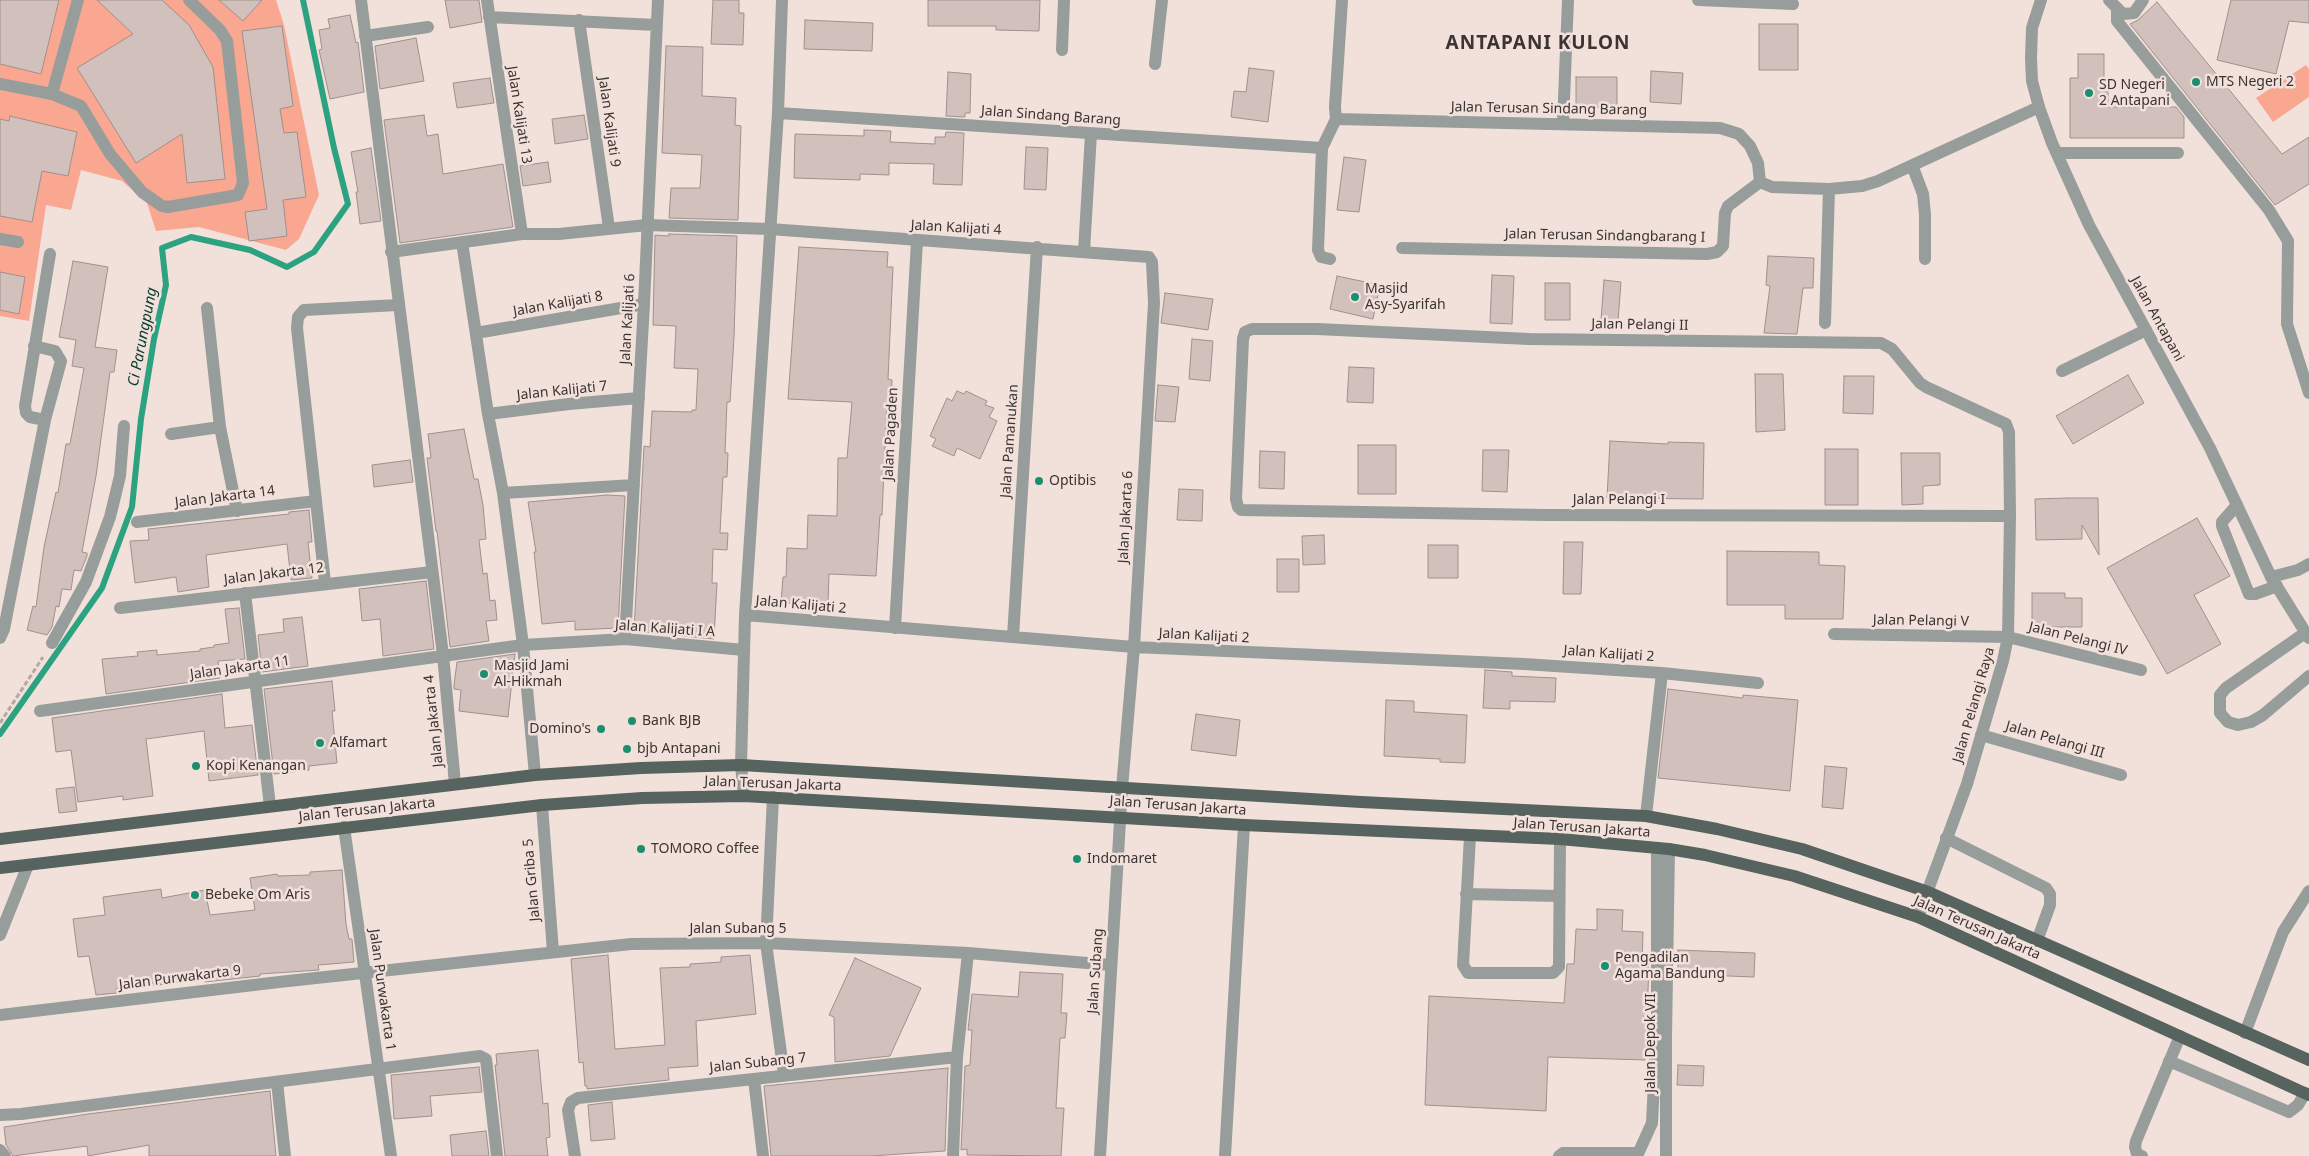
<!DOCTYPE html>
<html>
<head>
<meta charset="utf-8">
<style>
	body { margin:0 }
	canvas { display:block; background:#f2e0db }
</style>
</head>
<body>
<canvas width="2309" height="1156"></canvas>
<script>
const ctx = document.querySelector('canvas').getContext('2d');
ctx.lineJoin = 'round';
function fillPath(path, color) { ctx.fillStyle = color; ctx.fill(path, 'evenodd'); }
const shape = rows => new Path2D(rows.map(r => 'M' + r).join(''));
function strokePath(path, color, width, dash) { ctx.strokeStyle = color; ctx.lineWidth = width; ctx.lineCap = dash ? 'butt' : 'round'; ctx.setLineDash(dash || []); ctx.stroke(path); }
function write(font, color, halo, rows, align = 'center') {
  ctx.font = font + ' "Noto Sans",sans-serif'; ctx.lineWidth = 5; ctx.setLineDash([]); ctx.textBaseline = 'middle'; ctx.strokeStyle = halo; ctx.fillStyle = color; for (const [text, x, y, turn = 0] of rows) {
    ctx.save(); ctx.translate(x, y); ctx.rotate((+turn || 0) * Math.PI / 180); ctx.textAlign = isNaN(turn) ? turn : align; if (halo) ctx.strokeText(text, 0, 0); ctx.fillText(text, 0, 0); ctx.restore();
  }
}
fillPath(shape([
	[0,0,276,0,284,25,319,195,299,239,286,250,199,227,156,231,147,203,122,181,81,170,71,210,46,205,29,321,0,316],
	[2306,65,2309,69,2309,97,2273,122,2256,98]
]), '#f9a791');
strokePath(shape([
	[0,734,102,588,132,507,141,419,154,339,166,285,162,248,191,237,250,250,287,267,314,252,348,204,334,148,303,0]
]), '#2ca281', 6);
const building = shape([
	[0,0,59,0,41,74,0,64,0,0],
	[97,0,162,0,189,25,213,67,225,179,187,183,182,134,136,163,77,68,133,34,97,0],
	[219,0,262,0,243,21,219,0],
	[445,0,479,0,482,22,450,28,445,0],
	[713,0,739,0,739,13,744,13,743,45,711,44,713,0],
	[928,0,1040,0,1039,31,996,30,996,26,928,26,928,0],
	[2231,0,2309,0,2309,23,2289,21,2276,74,2217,60,2231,0],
	[2157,2,2282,154,2309,137,2309,184,2275,205,2130,24,2138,20,2157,2],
	[350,15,356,43,358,42,364,92,330,99,319,50,322,49,319,30,330,28,328,19,350,15],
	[805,20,873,23,872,51,804,49,805,20],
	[1759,24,1798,24,1798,70,1759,70,1759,24],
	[282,26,293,106,280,109,284,133,297,132,306,197,283,200,287,236,249,241,245,212,267,209,242,31,282,26],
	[416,38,424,81,380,89,375,46,416,38],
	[666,46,703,47,702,96,736,98,735,125,741,126,738,220,669,218,671,188,700,188,702,155,662,153,666,46],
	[2078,54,2104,54,2104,79,2108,79,2108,107,2176,107,2184,117,2184,138,2070,138,2070,78,2078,78,2078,54],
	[1249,68,1274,71,1268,122,1231,117,1234,91,1246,92,1249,68],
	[1651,71,1683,73,1681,104,1650,102,1651,71],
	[948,72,971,74,970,113,965,113,965,117,946,116,948,72],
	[1576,77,1617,77,1617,107,1576,107,1576,77],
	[490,78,494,103,457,108,453,83,490,78],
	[424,115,427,136,438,134,443,174,503,164,513,227,400,243,384,120,424,115],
	[584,115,588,139,555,144,552,119,584,115],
	[10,116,77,132,68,176,42,171,32,222,0,216,0,119,9,121,10,116],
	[864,130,891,131,890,142,935,144,935,137,945,137,946,132,964,133,962,185,933,184,934,164,889,163,889,175,860,174,860,180,794,178,795,134,864,136,864,130],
	[1026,147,1048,148,1046,190,1024,189,1026,147],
	[371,148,381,221,360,224,356,192,358,192,351,152,371,148],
	[1344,157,1366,160,1359,212,1337,210,1344,157],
	[548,162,551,182,523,186,520,166,548,162],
	[669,234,737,236,734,338,730,402,727,402,725,453,728,453,727,477,723,477,720,533,728,533,727,550,713,549,712,583,717,583,714,639,634,631,644,446,650,447,652,411,692,412,692,410,696,410,698,369,674,368,676,326,653,325,655,235,669,236,669,234],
	[799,247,888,252,887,267,893,267,888,379,892,380,891,403,887,403,882,515,880,515,876,576,829,574,828,604,781,603,783,577,786,577,787,548,807,549,808,515,837,516,838,458,847,458,852,402,788,399,799,247],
	[1768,256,1814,258,1813,288,1803,288,1797,334,1764,333,1770,286,1766,285,1768,256],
	[73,261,108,267,95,347,117,350,114,372,110,372,96,476,82,552,87,553,87,556,81,571,74,570,71,590,62,589,59,607,56,606,52,627,47,635,27,630,33,606,36,607,44,547,56,492,58,493,66,444,70,444,84,368,72,366,76,340,59,337,73,261],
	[0,272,25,277,19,314,0,310,0,272],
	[1492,275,1514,276,1512,324,1490,323,1492,275],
	[1337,276,1380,285,1373,319,1330,309,1337,276],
	[1604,280,1621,282,1618,321,1601,320,1604,280],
	[1545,283,1570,283,1570,320,1545,320,1545,283],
	[1165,293,1213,299,1208,330,1161,323,1165,293],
	[1192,339,1213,341,1210,381,1189,379,1192,339],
	[1349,367,1374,368,1373,403,1347,402,1349,367],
	[1755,374,1783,374,1785,430,1756,432,1755,374],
	[2128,375,2144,403,2073,444,2056,416,2128,375],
	[1844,376,1874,376,1873,414,1843,413,1844,376],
	[1158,385,1179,387,1175,422,1155,421,1158,385],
	[957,391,964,394,966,391,987,401,985,405,994,408,989,417,997,421,980,459,957,448,954,456,932,446,936,439,930,436,947,398,952,401,957,391],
	[464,429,474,479,478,479,483,505,486,539,479,540,483,574,487,573,490,601,495,600,497,620,486,621,489,641,450,647,437,531,436,531,427,458,431,458,428,434,464,429],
	[1610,441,1668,444,1668,442,1704,443,1703,499,1607,498,1610,441],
	[1358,445,1396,445,1396,494,1358,494,1358,445],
	[1825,449,1858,449,1858,505,1825,505,1825,449],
	[1483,450,1509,450,1507,492,1482,491,1483,450],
	[1260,451,1285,452,1284,489,1259,488,1260,451],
	[1901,453,1940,453,1940,485,1923,486,1923,504,1902,505,1901,453],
	[410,460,413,482,374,487,372,465,410,460],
	[1179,489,1203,490,1202,521,1177,520,1179,489],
	[607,495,625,496,618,628,575,630,575,621,542,624,534,552,536,552,528,502,607,495],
	[2067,498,2098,498,2099,555,2082,525,2082,539,2036,540,2035,499,2067,498],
	[309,510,312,542,308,542,312,578,291,580,287,544,206,555,209,587,178,592,176,577,135,583,130,541,149,540,148,529,289,514,289,512,309,510],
	[2197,518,2230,576,2194,595,2221,644,2167,674,2107,568,2197,518],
	[1324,535,1325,564,1303,565,1302,536,1324,535],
	[1564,542,1583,542,1581,594,1563,594,1564,542],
	[1428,545,1458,545,1458,578,1428,578,1428,545],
	[1727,551,1819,552,1819,565,1845,566,1843,619,1785,619,1785,605,1727,605,1727,551],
	[1277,559,1299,559,1299,592,1277,592,1277,559],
	[426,581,434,649,383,656,380,619,362,621,359,589,426,581],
	[2032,593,2065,593,2065,598,2082,598,2082,627,2032,627,2032,593],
	[239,608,245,659,218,661,220,678,106,694,102,659,138,656,137,652,157,650,157,655,200,651,200,649,214,647,214,645,229,643,225,609,239,608],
	[302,617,308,666,262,672,258,635,284,632,283,619,302,617],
	[515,654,508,717,459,711,461,690,454,689,454,685,457,662,515,654],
	[1485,670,1512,672,1512,676,1556,678,1555,702,1510,701,1510,709,1483,708,1485,670],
	[332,681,335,711,332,711,337,763,309,766,309,770,274,774,264,689,332,681],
	[1668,689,1743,698,1743,695,1798,700,1790,791,1658,778,1668,689],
	[222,694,225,728,252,725,258,775,209,781,204,731,146,739,153,796,123,800,123,796,78,802,71,750,56,752,52,718,222,694],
	[1386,700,1414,701,1414,712,1467,715,1465,763,1440,762,1440,759,1384,756,1386,700],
	[1196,714,1240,720,1236,756,1191,750,1196,714],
	[1825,766,1847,768,1843,809,1822,807,1825,766],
	[74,787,77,811,59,813,56,789,74,787],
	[342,870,346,924,349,939,352,939,354,962,318,965,319,970,260,974,260,976,205,982,205,977,154,986,153,983,116,989,117,993,96,995,89,956,78,957,73,919,105,915,103,897,161,889,162,898,205,890,210,915,255,910,250,878,277,874,278,876,310,875,310,872,342,870],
	[1597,909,1623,910,1622,931,1643,932,1642,967,1649,967,1645,1060,1548,1057,1546,1111,1425,1105,1429,996,1564,1003,1567,964,1574,964,1576,929,1597,930,1597,909],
	[1678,950,1755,953,1754,977,1678,974,1678,950],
	[608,955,615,1049,665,1045,660,968,690,967,690,964,721,962,721,957,750,955,756,1014,696,1021,698,1066,668,1068,669,1080,587,1089,587,1086,585,1086,583,1062,579,1063,571,959,608,955],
	[855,958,921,988,890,1056,835,1062,834,1017,829,1015,855,958],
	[1020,972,1063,974,1061,1013,1067,1013,1065,1038,1060,1038,1056,1108,1064,1108,1061,1156,967,1155,967,1149,961,1150,965,1066,970,1065,972,1030,968,1030,972,994,1018,997,1020,972],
	[538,1050,543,1104,548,1103,550,1137,546,1138,548,1156,505,1156,495,1065,497,1065,496,1054,538,1050],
	[1678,1065,1704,1066,1703,1086,1677,1085,1678,1065],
	[479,1067,482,1092,430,1096,432,1116,394,1119,391,1075,479,1067],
	[948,1068,945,1151,871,1156,771,1156,764,1086,948,1068],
	[270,1091,276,1156,149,1156,149,1145,88,1156,87,1146,13,1156,6,1145,4,1127,88,1114,270,1091],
	[612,1102,615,1139,591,1141,588,1105,612,1102],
	[486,1131,489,1156,452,1156,450,1135,486,1131]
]);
fillPath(building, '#d1c0bc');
strokePath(building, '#a0908b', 1);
strokePath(shape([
	[0,723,43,657]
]), '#b7a8a4', 3, [5, 2.5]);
strokePath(shape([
	[2117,8,2123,14,2134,13,2143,0],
	[1084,251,1091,134],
	[2062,371,2146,330],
	[2237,505,2222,522,2222,526,2249,594,2255,594,2277,586],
	[2305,633,2226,688,2220,695,2220,713,2228,722,2238,725,2251,722,2263,715,2309,676],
	[1470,836,1463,965,1468,973,1553,973,1559,967,1560,839],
	[1946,838,2046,888,2050,894,2050,905,2037,941],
	[1466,894,1559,896],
	[2169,1061,2289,1112,2298,1105,2305,1093],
	[1559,1156,1563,1153,1637,1153],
	[1637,1156,1652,1123,1657,1022,1657,848],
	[2142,1156,2137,1154,2135,1147,2136,1141,2180,1036]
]), '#969d9b', 12);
strokePath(shape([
	[361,0,443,655,455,784],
	[487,0,522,234],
	[1698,0,1793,4],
	[2109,0,2117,8,2117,21,2269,210,2288,241,2287,324,2309,393],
	[489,17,656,25],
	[579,20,609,228],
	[365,36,428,27],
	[1062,50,1064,0],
	[1155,64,1162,0],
	[0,84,52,94,81,106,110,154,142,192,162,206,168,207,238,195,243,183,227,41,220,30,189,0],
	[52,94,78,0],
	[778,113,1322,148],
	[1336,119,1720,128,1739,134,1750,146,1758,163,1760,182],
	[1336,119,1335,107,1342,0],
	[1563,124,1568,0],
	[2057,153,2178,153],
	[1912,165,1923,194,1925,215,1925,259],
	[1760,182,1772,187,1829,189,1862,186,1878,181,2039,107],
	[0,239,18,242],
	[462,242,488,414,503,493,523,645,535,775],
	[1402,248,1707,254,1717,252,1723,246,1725,213,1728,206,1760,182],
	[391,252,522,234,559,234,647,225,770,229,1149,257,1152,262,1154,303,1134,647,1122,788],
	[1330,259,1321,257,1318,250,1322,148,1336,119],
	[207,308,220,427,237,511],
	[1825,323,1829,189],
	[476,333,644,304],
	[488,414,569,404,639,398],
	[45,420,30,417,26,413,25,406,50,254],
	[171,434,220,427],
	[503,493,634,485],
	[137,522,316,501],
	[2271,577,2298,570,2309,564],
	[325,583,297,328,298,317,304,310,398,305],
	[245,593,270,806],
	[120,608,432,572],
	[745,615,1134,647,1524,664,1662,673,1758,683],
	[895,628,917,241],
	[1834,634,2008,637,2141,670],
	[1013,637,1037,247],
	[0,638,4,629,45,420,61,361,55,351,34,346],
	[625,639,644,304,658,0],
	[52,643,86,582,110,517,120,476,124,426],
	[40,711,523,645,625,639,744,650],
	[1981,735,2121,775],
	[744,796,741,765,745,615,778,113,782,0],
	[773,797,766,943,784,1075],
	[542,805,553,952],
	[1646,816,1662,673],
	[344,827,391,1156],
	[1918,917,1967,784,2003,661,2008,637,2010,516,2009,432,2006,424,1926,387,1920,383,1892,349,1881,343,1529,339,1317,329,1252,329,1245,332,1243,339,1236,499,1238,507,1241,510,1546,515,2010,516],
	[0,935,28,865],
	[0,1015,279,982,631,944,766,943,968,953,1111,965],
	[2245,1033,2283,932,2309,891],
	[754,1079,763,1156],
	[277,1082,285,1156],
	[0,1115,21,1114,480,1056,486,1059,497,1156],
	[0,1150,5,1156],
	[575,1156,568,1110,571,1102,578,1098,957,1057],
	[953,1156,957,1057,968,953],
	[1225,1156,1244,825],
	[1666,1156,1666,1037,1669,849]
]), '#969d9b', 12);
strokePath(shape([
	[2041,0,2032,28,2031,58,2032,81,2039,107,2052,143,2089,225,2210,448,2271,577,2309,638],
	[1100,1156,1122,788]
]), '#969d9b', 12);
strokePath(shape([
	[0,839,535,775,641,768,741,765,1361,802,1646,816,1717,829,1802,849,1928,892,2309,1060],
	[0,868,542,805,642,798,744,796,1244,825,1560,839,1669,849,1705,855,1794,876,1918,917,2309,1095]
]), '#56635e', 12);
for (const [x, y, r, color] of [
	[2196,82,5,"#1b8e6f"],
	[2089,93,5,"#1b8e6f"],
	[1355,297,5,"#1b8e6f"],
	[1039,481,5,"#1b8e6f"],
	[484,674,5,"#1b8e6f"],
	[632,721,5,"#1b8e6f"],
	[601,729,5,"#1b8e6f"],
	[320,743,5,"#1b8e6f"],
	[627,749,5,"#1b8e6f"],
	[196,766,5,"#1b8e6f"],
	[641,849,5,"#1b8e6f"],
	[1077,859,5,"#1b8e6f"],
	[195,895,5,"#1b8e6f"],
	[1605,966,5,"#1b8e6f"]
]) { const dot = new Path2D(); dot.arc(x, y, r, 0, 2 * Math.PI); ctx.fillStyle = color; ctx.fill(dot); strokePath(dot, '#f2e0db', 2); }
write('14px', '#3b3432', '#f2e0db', [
	["MTS Negeri 2",2206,82],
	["SD Negeri",2099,85],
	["2 Antapani",2099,101],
	["Masjid",1365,289],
	["Asy-Syarifah",1365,305],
	["Optibis",1049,481],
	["Masjid Jami",494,666],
	["Al-Hikmah",494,682],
	["Bank BJB",642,721],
	["Domino's",591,729,"right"],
	["Alfamart",330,743],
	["bjb Antapani",637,749],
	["Kopi Kenangan",206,766],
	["TOMORO Coffee",651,849],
	["Indomaret",1087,859],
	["Bebeke Om Aris",205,895],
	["Pengadilan",1615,958],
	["Agama Bandung",1615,974]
], 'left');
write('14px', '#3b3432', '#f2e0db', [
	["Jalan Terusan Sindang Barang",1549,109,1],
	["Jalan Kalijati 13",519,115,81],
	["Jalan Sindang Barang",1051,116,4],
	["Jalan Kalijati 9",609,122,82],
	["Jalan Kalijati 4",956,228,3],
	["Jalan Terusan Sindangbarang I",1605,236,1],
	["Jalan Kalijati 8",558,304,-10],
	["Jalan Kalijati 6",628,319,-87],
	["Jalan Antapani",2157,319,61],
	["Jalan Pelangi II",1640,325,1],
	["Jalan Kalijati 7",562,391,-6],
	["Jalan Pagaden",891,434,-87],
	["Jalan Pamanukan",1010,441,-86],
	["Jalan Jakarta 14",225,497,-7],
	["Jalan Pelangi I",1619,500],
	["Jalan Jakarta 6",1126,517,-87],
	["Jalan Jakarta 12",274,574,-7],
	["Jalan Kalijati 2",801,605,5],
	["Jalan Pelangi V",1921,621,1],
	["Jalan Kalijati I A",665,629,4],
	["Jalan Kalijati 2",1204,636,3],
	["Jalan Pelangi IV",2078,639,14],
	["Jalan Kalijati 2",1609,654,4],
	["Jalan Jakarta 11",240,668,-8],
	["Jalan Pelangi Raya",1974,705,-74],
	["Jalan Jakarta 4",434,721,-96],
	["Jalan Pelangi III",2055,740,16],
	["Jalan Terusan Jakarta",773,784,2],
	["Jalan Terusan Jakarta",1178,806,4],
	["Jalan Terusan Jakarta",367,810,-6],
	["Jalan Terusan Jakarta",1582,828,4],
	["Jalan Griba 5",532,880,-95],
	["Jalan Terusan Jakarta",1977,928,24],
	["Jalan Subang 5",738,929],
	["Jalan Subang",1096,971,-86],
	["Jalan Purwakarta 9",180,978,-7],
	["Jalan Purwakarta 1",382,990,82],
	["Jalan Depok VII",1651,1043,-90],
	["Jalan Subang 7",758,1063,-6]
]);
write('italic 15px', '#083b2d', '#f2e0db', [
	["Ci Parungpung",143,337,-79]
]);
ctx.letterSpacing = '1px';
write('bold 19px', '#3b3432', '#f2e0db', [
	["ANTAPANI KULON",1538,44]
]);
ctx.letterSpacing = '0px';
</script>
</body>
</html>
